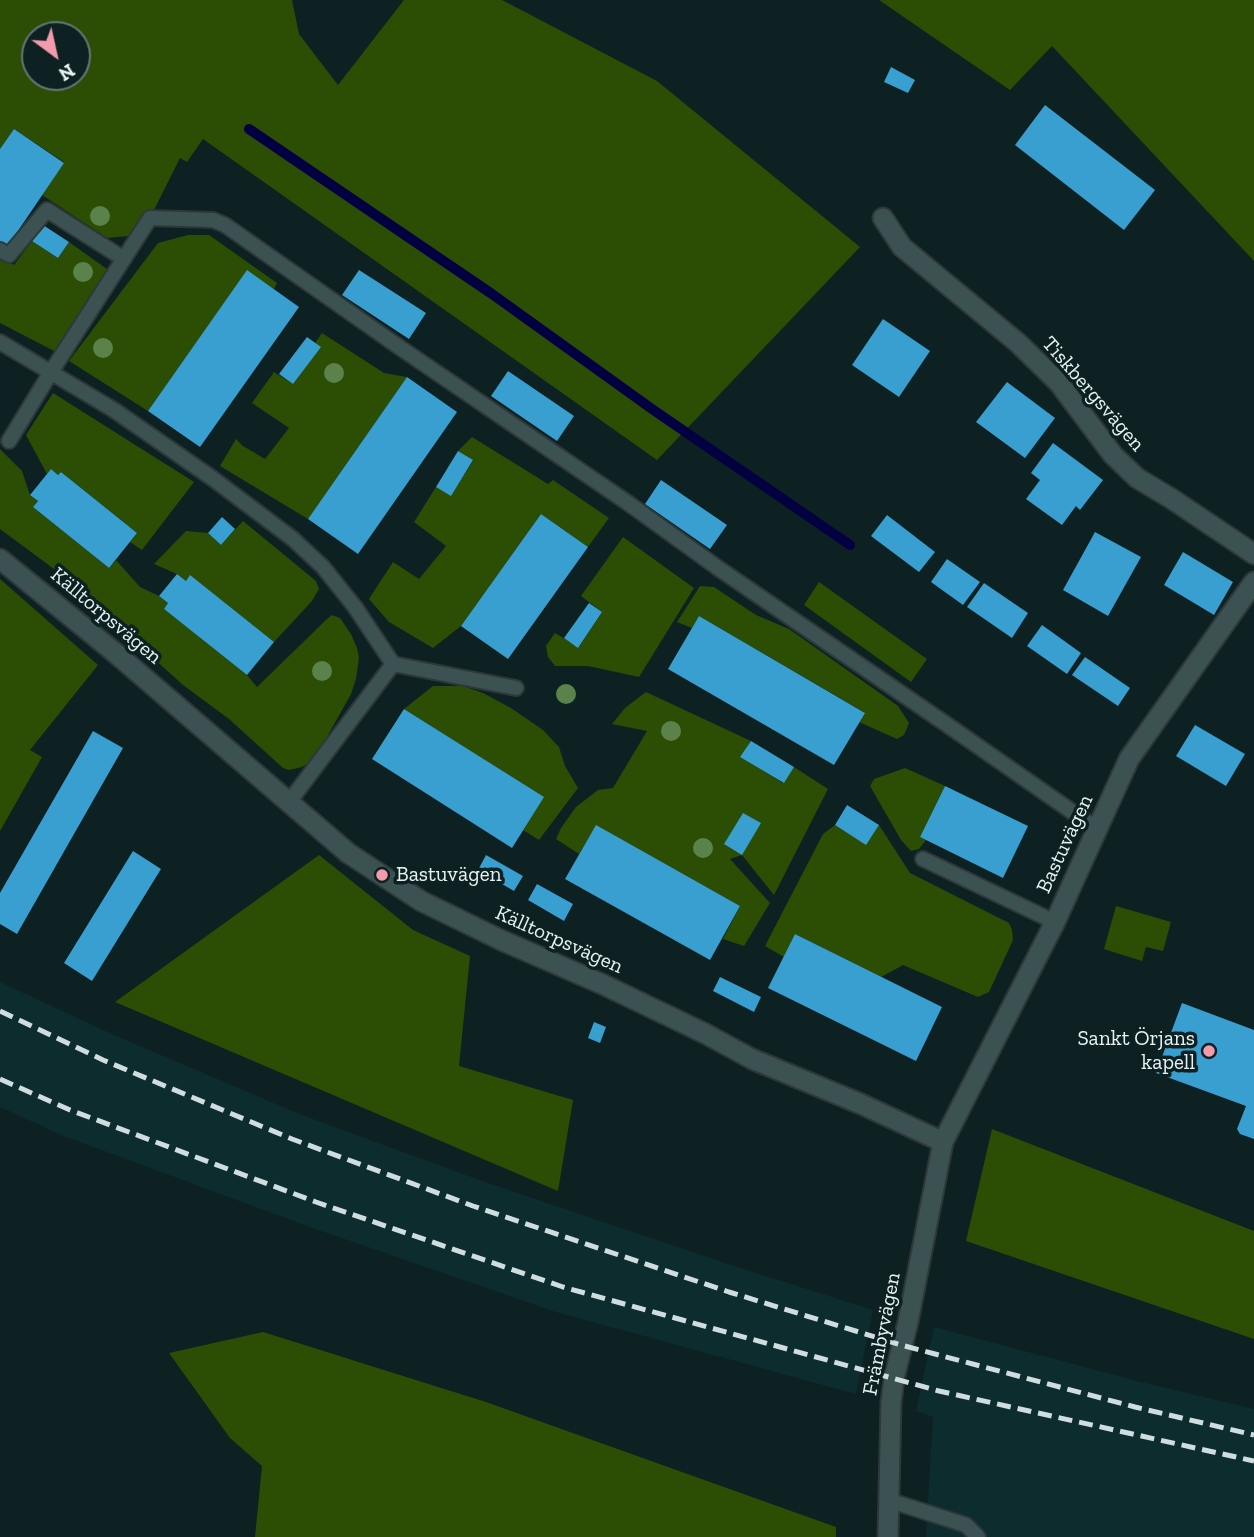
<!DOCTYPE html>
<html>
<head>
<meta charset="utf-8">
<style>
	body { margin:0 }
	#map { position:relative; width:1254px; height:1537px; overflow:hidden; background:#0d2122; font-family:"Zilla Slab",serif }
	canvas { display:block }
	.north { position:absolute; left:21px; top:21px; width:70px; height:70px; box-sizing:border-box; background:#0d2122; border:2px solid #647576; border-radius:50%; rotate:147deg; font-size:19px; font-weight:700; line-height:28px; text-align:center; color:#e6f2f3 }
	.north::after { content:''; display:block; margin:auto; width:24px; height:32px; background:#f39aac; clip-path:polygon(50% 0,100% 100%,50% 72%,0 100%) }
</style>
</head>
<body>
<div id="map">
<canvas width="1254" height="1537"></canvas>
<div class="north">N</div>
</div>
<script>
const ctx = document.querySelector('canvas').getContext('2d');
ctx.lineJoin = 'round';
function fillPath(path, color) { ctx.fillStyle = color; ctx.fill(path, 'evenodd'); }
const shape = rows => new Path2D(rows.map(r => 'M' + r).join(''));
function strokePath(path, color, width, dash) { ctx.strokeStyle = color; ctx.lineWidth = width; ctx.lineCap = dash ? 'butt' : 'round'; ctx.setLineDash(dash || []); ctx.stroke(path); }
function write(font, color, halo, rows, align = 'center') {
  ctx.font = font + ' "Zilla Slab",serif'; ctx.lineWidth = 7; ctx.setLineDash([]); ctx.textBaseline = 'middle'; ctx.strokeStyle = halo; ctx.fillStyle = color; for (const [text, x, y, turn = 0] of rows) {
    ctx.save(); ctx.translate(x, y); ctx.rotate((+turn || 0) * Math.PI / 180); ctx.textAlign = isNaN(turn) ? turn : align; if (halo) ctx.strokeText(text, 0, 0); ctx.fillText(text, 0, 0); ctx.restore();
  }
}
fillPath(shape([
	[0,982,114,1035,302,1115,482,1181,737,1267,873,1310,856,1394,556,1312,307,1226,61,1135,0,1107],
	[934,1327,1141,1382,1254,1409,1254,1537,926,1537,933,1417,916,1411]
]), '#0d2c2d');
fillPath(shape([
	[0,0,292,0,299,34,338,85,404,0,502,0,657,81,860,247,657,460,203,139,187,162,180,158,150,218,139,235,107,238,42,195,64,162,14,129,0,149],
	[35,35,77,35,77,77,35,77],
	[879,0,1254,0,1254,261,1052,46,1010,90],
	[188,235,209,235,277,283,274,289,247,271,148,411,69,361,158,243],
	[32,241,58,258,69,242,107,269,56,352,0,323,0,256,14,265],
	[322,333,384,373,407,377,308,519,220,466,236,439,243,446,265,459,289,428,252,403,274,372,293,384,320,347,315,343],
	[53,393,194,482,142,550,130,542,137,533,61,472,58,475,51,469,47,474,26,435],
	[472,437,548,484,553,480,609,518,588,547,541,514,461,626,433,648,389,622,369,599,393,562,419,579,446,546,414,522,436,487,451,495,473,461,458,451],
	[0,449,22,471,30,495,38,501,33,507,109,568,116,560,140,587,159,596,168,603,164,609,247,675,257,687,327,619,332,615,340,618,351,634,357,648,359,658,356,679,351,694,314,760,302,767,289,770,283,768,229,719,183,685,58,572,0,529],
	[243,521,316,581,319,589,312,601,274,642,190,576,186,581,177,574,154,564,186,531,208,533,221,545],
	[623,537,694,588,639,677,588,666,555,666,548,657,546,646,555,633,579,647,602,612,581,596],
	[0,579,98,665,30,750,42,757,0,831],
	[819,582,927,659,911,682,804,605],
	[700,586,714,587,756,615,789,629,898,706,909,723,904,735,897,739,859,722,864,712,699,616,692,628,677,622],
	[433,686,463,686,483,693,511,708,543,730,559,747,565,766,578,788,539,840,523,830,543,797,404,709],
	[646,692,751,741,741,757,783,783,794,767,828,789,774,895,742,855,730,859,770,903,744,946,723,939,740,906,596,826,579,854,556,839,561,828,576,807,598,790,613,788,647,731,612,724,625,708],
	[905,768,945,786,920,837,926,840,919,849,911,851,901,840,870,786,874,779],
	[835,825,866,844,879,825,910,873,1009,923,1012,930,1013,940,989,992,978,997,903,965,881,977,795,934,784,957,765,946,823,834],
	[319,855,413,930,470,956,459,1066,573,1100,558,1191,115,1002],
	[1116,906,1171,922,1163,951,1146,947,1142,961,1104,949],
	[992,1129,1254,1231,1254,1339,966,1241],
	[263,1332,486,1402,836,1527,836,1537,255,1537,262,1466,230,1438,169,1353]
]), '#2c4d04');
strokePath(shape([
	[249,129,492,294,652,409,850,545]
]), '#020041', 10);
fillPath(shape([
	[891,67,915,80,908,93,884,82],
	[1045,105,1155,190,1124,230,1015,145],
	[14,129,64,163,7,247,0,242,0,149],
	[43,225,69,242,58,258,32,241],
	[247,270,299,307,200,447,148,411],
	[359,270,426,313,409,339,342,295],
	[883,319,930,351,899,397,852,365],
	[307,337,321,347,293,384,279,374],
	[508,371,574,416,557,441,491,396],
	[407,377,457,412,358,554,308,519],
	[1007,382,1055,418,1025,458,976,422],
	[1053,443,1103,480,1080,510,1076,506,1062,525,1026,499,1040,480,1031,473],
	[458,451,473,460,451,496,436,487],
	[51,469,58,475,61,472,137,533,109,568,33,507,38,501,30,495],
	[661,480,727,525,710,549,645,504],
	[541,514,588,547,508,659,461,626],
	[887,515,935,552,919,572,871,536],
	[222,517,235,529,221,545,208,533],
	[1095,532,1141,557,1108,616,1063,590],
	[1183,552,1233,582,1214,615,1164,585],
	[947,559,980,582,963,605,931,582],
	[177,574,186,581,190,575,274,642,247,675,164,609,168,603,159,596],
	[984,583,1028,613,1012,638,967,607],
	[589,603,602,612,578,648,564,638],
	[699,616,865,713,834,765,668,669],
	[1042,625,1081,653,1067,674,1027,646],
	[1085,657,1130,688,1118,706,1072,675],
	[404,709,544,797,512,848,372,759],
	[1195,725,1245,754,1226,786,1176,756],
	[93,731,123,748,17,934,0,924,0,893],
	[751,741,794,767,784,783,740,757],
	[945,786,1028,826,1003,878,920,837],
	[847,805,879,825,866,845,835,825],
	[743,813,761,823,742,855,724,844],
	[596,825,740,906,710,960,565,879],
	[133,851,161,869,92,981,64,963],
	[486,855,523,876,514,891,478,870],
	[537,884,573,904,564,921,528,900],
	[795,934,942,1007,916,1061,768,988],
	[720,977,761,997,754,1012,713,991],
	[1182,1003,1254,1030,1254,1139,1240,1134,1237,1129,1246,1106,1156,1073],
	[594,1022,606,1027,600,1043,588,1038]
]), '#389fd0');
const service = shape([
	[0,250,9,255,47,210,124,259],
	[0,342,114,410,212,478,293,539,323,567,355,607,393,664,289,802],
	[9,441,51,372,150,218,213,220,225,225,402,349,628,503,718,568,946,724,1097,829],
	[393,664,516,688],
	[923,859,1055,922],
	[888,1500,966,1525,978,1537]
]);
const minor = shape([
	[883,218,902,247,1018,343,1059,383,1113,455,1137,478,1172,499,1254,554],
	[0,559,113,651,348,853,421,901,501,940,602,984,706,1034,752,1059,861,1104,943,1142],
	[888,1537,891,1403,894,1378,908,1322,943,1142,1055,922,1129,759,1254,582]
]);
strokePath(service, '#2e3839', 18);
strokePath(minor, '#2e3839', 23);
strokePath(service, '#3c5252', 14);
strokePath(minor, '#3c5252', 19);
strokePath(shape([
	[0,1011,103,1060,292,1139,473,1206,729,1292,901,1345,1135,1407,1254,1435],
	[0,1079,70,1110,316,1202,563,1287,939,1391,1254,1461]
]), '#d0ddde', 5, [14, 7]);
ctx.fillStyle = '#5a824a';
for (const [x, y] of [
	[100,216],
	[83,272],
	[103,348],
	[334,373],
	[322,671],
	[566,694],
	[671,731],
	[703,848]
]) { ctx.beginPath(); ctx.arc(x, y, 10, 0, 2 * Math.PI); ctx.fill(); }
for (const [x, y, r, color] of [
	[382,875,7,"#f39aac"],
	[1209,1051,7,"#f39aac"]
]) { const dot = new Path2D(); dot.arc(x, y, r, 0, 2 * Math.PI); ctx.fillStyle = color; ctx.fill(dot); strokePath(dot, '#0d2122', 2.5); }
write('21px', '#e6f2f3', '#0d2122', [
	["Tiskbergsvägen",1093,394,49],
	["Källtorpsvägen",106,616,40],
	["Bastuvägen",1065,844,-65],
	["Källtorpsvägen",559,940,24],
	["Främbyvägen",882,1334,-79]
]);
write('21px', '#e6f2f3', '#0d2122', [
	["Bastuvägen",396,875],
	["Sankt Örjans",1195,1039,"right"],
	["kapell",1195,1063,"right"]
], 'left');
</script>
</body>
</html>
